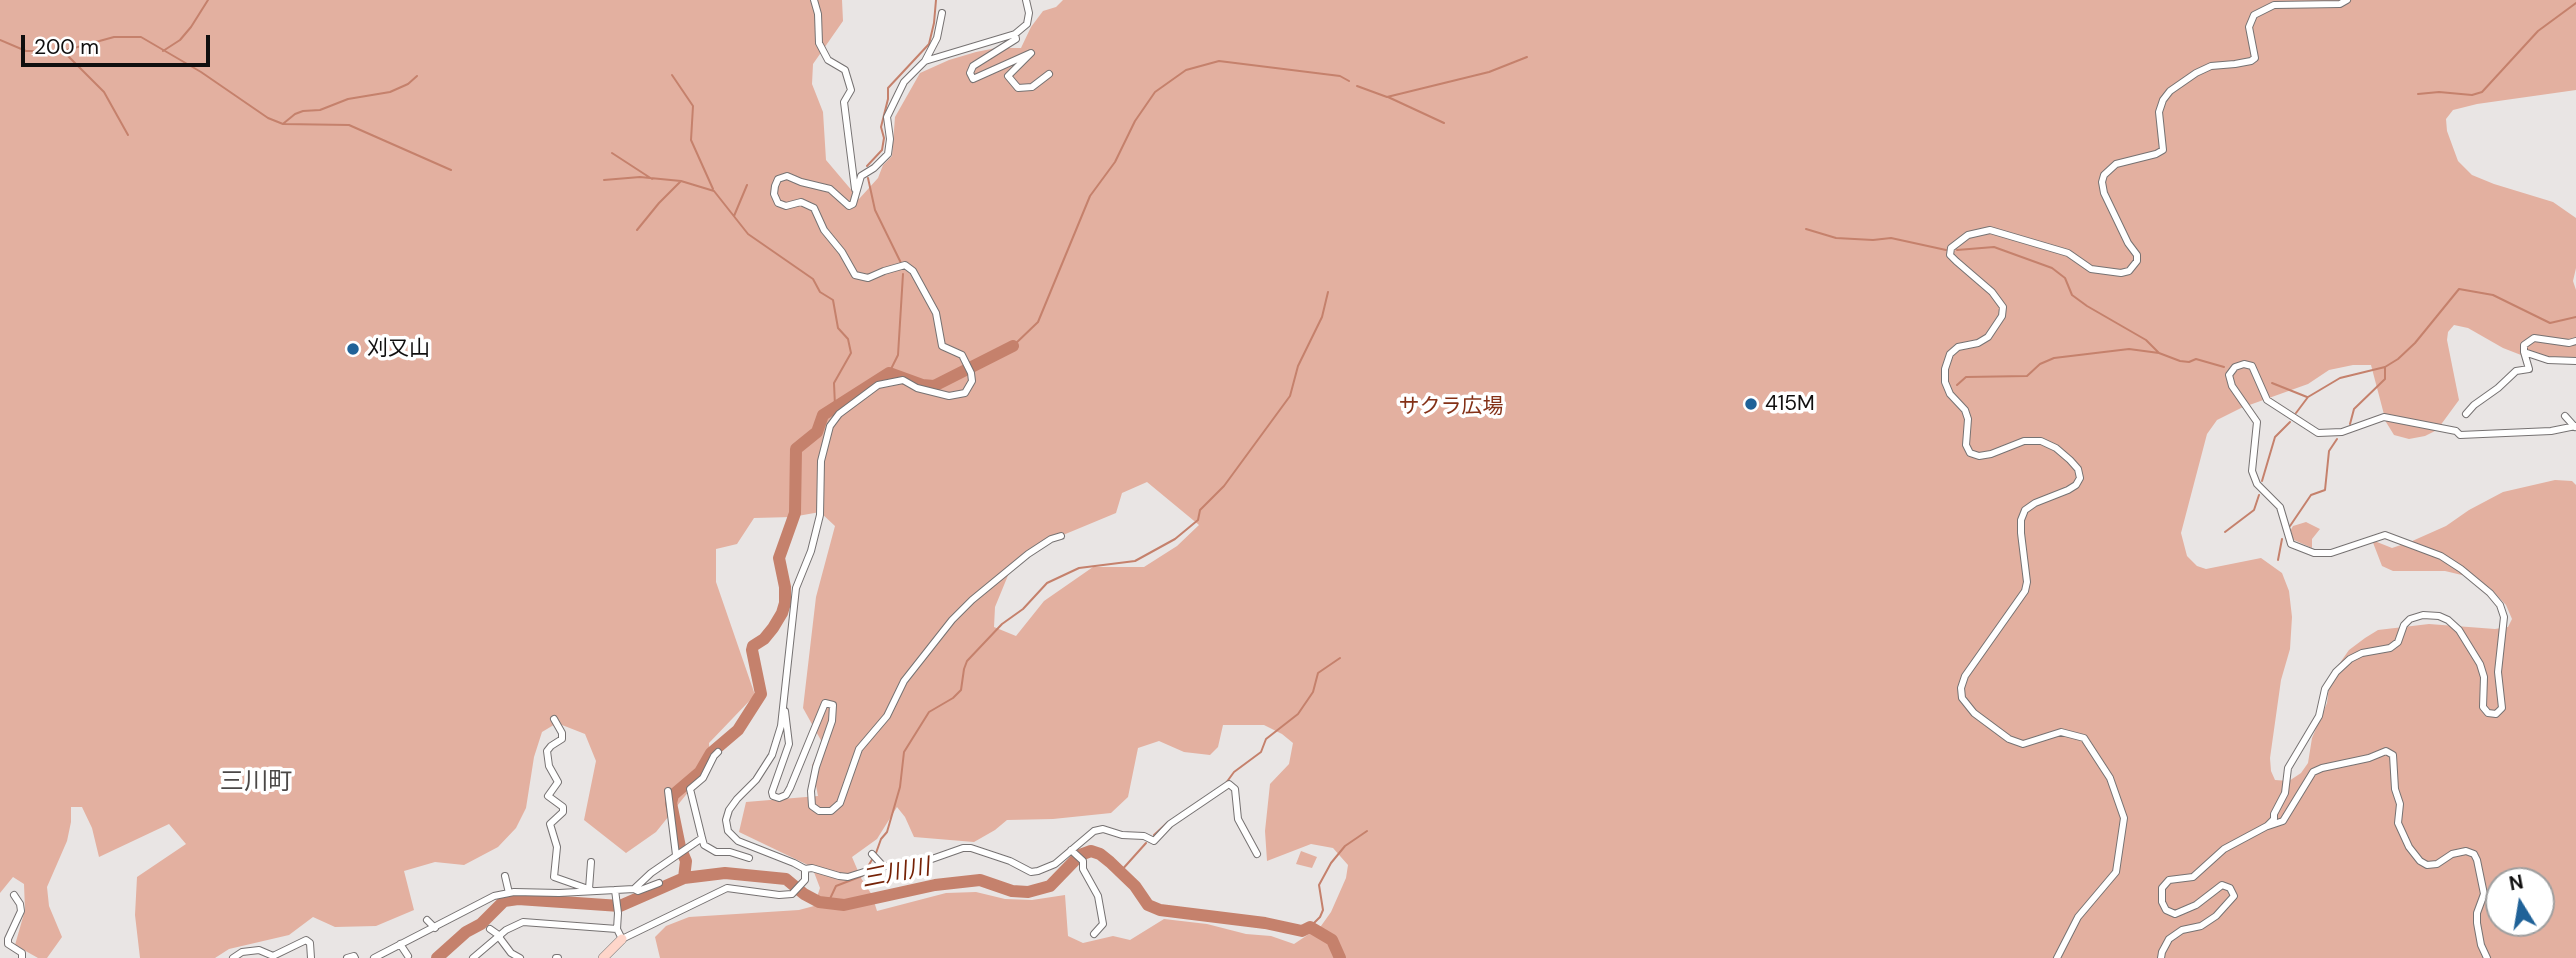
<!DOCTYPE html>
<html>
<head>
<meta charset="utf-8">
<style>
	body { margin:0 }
	#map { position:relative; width:2576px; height:958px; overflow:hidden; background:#e9e5e4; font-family:"DM Sans",sans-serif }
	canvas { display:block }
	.north { position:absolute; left:2485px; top:867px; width:70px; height:70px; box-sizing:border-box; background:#fff; border:2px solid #9f9f9f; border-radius:50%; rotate:349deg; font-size:19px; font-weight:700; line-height:28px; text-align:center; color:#100f0f }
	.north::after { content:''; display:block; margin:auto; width:24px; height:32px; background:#206298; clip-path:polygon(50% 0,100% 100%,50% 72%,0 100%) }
	.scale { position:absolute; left:21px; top:35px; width:189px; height:32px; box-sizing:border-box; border:4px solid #100f0f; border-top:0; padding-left:9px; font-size:21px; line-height:24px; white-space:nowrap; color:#100f0f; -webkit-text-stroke:5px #fff; paint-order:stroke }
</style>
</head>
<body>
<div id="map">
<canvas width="2576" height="958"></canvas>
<div class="north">N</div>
<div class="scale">200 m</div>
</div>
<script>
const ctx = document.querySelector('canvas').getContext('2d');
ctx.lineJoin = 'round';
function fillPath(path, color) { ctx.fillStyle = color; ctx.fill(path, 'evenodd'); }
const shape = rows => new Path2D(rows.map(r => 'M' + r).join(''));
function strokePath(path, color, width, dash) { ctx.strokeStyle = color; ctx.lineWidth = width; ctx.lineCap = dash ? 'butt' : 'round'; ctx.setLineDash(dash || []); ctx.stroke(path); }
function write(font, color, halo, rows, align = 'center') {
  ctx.font = font + ' "DM Sans","Noto Sans JP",sans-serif'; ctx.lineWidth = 7; ctx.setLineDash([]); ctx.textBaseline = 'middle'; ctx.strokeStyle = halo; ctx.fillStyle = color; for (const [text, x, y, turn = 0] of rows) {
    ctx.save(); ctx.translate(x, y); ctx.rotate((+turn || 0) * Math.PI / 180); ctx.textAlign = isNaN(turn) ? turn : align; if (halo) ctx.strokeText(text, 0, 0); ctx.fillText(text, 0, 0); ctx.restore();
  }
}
fillPath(shape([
	[0,0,842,0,843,21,813,64,812,84,823,112,826,160,859,199,878,178,883,165,892,156,895,117,920,73,949,60,976,52,996,48,1021,48,1031,27,1043,11,1056,7,1063,0,2576,0,2576,90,2477,104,2453,110,2446,119,2447,131,2458,161,2472,175,2494,184,2553,202,2576,218,2576,268,2573,281,2576,290,2576,363,2521,355,2503,348,2468,328,2454,325,2448,332,2447,340,2459,400,2437,430,2425,436,2409,439,2394,435,2386,422,2371,365,2353,365,2329,370,2308,384,2241,408,2217,420,2207,434,2181,533,2187,556,2197,566,2206,569,2261,558,2282,573,2289,591,2292,617,2290,649,2281,680,2270,758,2271,771,2275,780,2289,781,2301,773,2308,763,2312,738,2327,703,2330,677,2349,650,2365,638,2378,630,2429,624,2495,629,2508,627,2512,619,2506,605,2490,588,2466,576,2445,571,2393,571,2382,566,2372,540,2392,548,2410,542,2446,526,2469,510,2503,492,2555,480,2572,481,2576,485,2576,958,660,958,655,937,666,926,689,917,799,910,814,906,820,888,812,867,739,832,746,802,818,796,812,765,823,744,803,708,816,597,835,526,820,512,792,517,754,518,737,544,716,549,716,582,755,695,709,743,710,765,656,832,626,853,584,820,596,761,585,734,557,723,542,732,534,757,526,808,516,828,498,847,464,865,435,862,404,871,414,910,376,926,335,927,313,917,289,935,229,949,215,958,140,958,135,915,137,877,186,844,169,824,99,857,92,828,82,807,71,807,71,822,67,841,47,887,49,906,62,937,47,958,38,958,15,945,25,910,24,884,13,877,0,893],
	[1147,482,1199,525,1177,546,1144,567,1093,567,1044,601,1016,636,994,627,995,607,1009,573,1039,545,1116,513,1122,493],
	[1223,725,1264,725,1282,734,1293,743,1289,764,1270,784,1265,831,1267,861,1311,844,1333,848,1348,865,1346,878,1331,912,1321,926,1294,944,1271,936,1246,934,1207,924,1164,919,1130,940,1113,936,1083,943,1068,936,1065,895,1032,900,1005,899,976,892,946,893,877,911,872,895,861,878,852,857,877,839,897,807,905,817,914,837,974,842,995,830,1007,820,1053,819,1111,813,1128,797,1138,748,1159,741,1184,752,1210,755,1218,747],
	[2499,881,2541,881,2541,923,2499,923],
	[2306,522,2320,529,2312,539,2312,548,2294,540,2289,533,2293,526],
	[1301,851,1317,857,1312,868,1296,864]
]), '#e3b0a0');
strokePath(shape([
	[0,40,26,51,63,51,114,37,141,37,201,72,268,118,283,124,349,125,451,170],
	[63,51,104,92,128,135],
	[163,51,180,40,191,27,208,0],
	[672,75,693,106,691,140,713,189],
	[1357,86,1387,97,1489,72,1527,57],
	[2418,94,2439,92,2472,95,2482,92,2538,31,2576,3],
	[1388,97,1444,123],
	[284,123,295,114,303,111,320,110,348,99,390,92,408,84,417,76],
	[612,153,652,179],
	[867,166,882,150,884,138,881,127,888,99,888,88,929,44,934,23,936,0],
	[868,178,875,210,901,263],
	[604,180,640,177,681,181,714,191,748,234,813,279,820,292,833,300,838,328,848,339,851,353,834,383,835,406],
	[734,216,747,185],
	[1806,229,1836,238,1873,240,1891,238,1946,250],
	[637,230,659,203,681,181],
	[1957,250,1994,247,2052,268,2065,278,2072,295,2087,306,2146,340,2159,353,2180,361,2189,362,2196,359,2224,367],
	[1013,346,1038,322,1090,196,1115,162,1135,121,1155,92,1186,70,1219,61,1340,76,1349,81],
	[889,373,898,355,903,274],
	[2272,383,2307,397],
	[1957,385,1966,377,2027,376,2040,364,2054,358,2129,349,2159,353],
	[2296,413,2308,397,2340,378,2385,367,2398,359,2415,343,2459,289,2493,295,2550,323,2576,317],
	[2350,424,2354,409,2385,379,2385,367],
	[2262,481,2275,437,2290,422],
	[2290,526,2311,495,2325,490,2329,451,2337,439],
	[2225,532,2254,510,2259,495],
	[2278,560,2282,539],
	[1226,783,1234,772,1261,752,1266,739,1298,714,1313,692,1318,673,1340,658],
	[1154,835,1167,823],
	[876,853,881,839,887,832,900,787,904,752,929,712,953,698,961,690,964,669,967,661,1002,624,1023,609,1047,583,1079,568,1135,561,1175,539,1198,520,1200,510,1224,486,1290,396,1298,366,1322,317,1328,292],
	[867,868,873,858],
	[1120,872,1146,843],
	[828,903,836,886,862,876],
	[1310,927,1320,917,1323,910,1319,885,1331,863,1345,846,1367,831]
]), '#c5816c', 2);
strokePath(shape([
	[684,878,686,861,680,847,671,803,673,795,700,772,711,753,738,730,761,694,752,650,753,646,764,639,773,628,782,613,785,603,785,587,779,558,795,513,796,449,817,432,823,415,889,373,922,385,934,386,1013,346],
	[437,958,466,932,481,924,504,901,518,899,620,906,684,878,725,873,786,879,804,894,819,902,844,905,935,885,980,880,1012,891,1028,892,1050,886,1080,855,1091,851,1100,854,1110,862,1135,886,1148,905,1160,910,1265,923,1302,931,1310,927,1332,940,1340,958]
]), '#c5816c', 12);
const street = shape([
	[814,0,818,14,819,43,828,60,845,70,851,90,844,102,855,189],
	[1015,34,1027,24,1029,13,1026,0],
	[925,61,937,38,942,13],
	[1049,74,1032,87,1018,88,1008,76,1031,53,973,79,970,73,973,66,1016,39,1015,34,925,61,904,82,887,117,890,139,888,154,874,168,861,176,853,204,849,206,830,189,801,182,787,176,778,179,775,186,774,194,778,203,786,206,801,202,814,208,824,230,842,252,855,275,868,278,884,271,905,265,913,271,936,313,942,346,962,355,971,373,972,381,965,393,949,396,917,388,903,380,878,385,839,414,830,426,821,461,820,515,811,551,796,588,781,726,772,755,756,780,737,799,729,810,726,820,728,831,738,841,794,863,805,869,812,868,839,876,848,877,883,866,912,866,963,848,971,848,1010,861,1031,872,1038,871,1055,864,1094,831,1103,829,1122,835,1144,836,1154,841,1170,824,1229,784,1235,789,1238,819,1257,854],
	[2576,341,2569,343,2534,338,2524,345,2524,352,2548,360,2576,361],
	[2466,414,2474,405,2498,388,2516,371,2529,369,2524,352],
	[2565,416,2575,427],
	[785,711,789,744,772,792,773,796,779,798,786,795,790,788,825,703,833,705,832,721,816,767,811,791,812,806,819,811,831,811,840,803,859,749,887,716,904,681,952,620,972,600,1028,554,1051,539,1061,536],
	[554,719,562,733,562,739,551,746,547,751,549,766,558,782,548,796,563,807,563,812,550,824,557,847,554,877,591,890],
	[718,752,714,756,703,778,690,789,702,838,704,845,716,852,730,852,749,858],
	[668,791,676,855],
	[2268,826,2283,821,2313,772,2322,768,2369,758,2386,751,2393,755,2395,789,2400,804,2398,823,2409,847,2420,861,2427,865,2437,864,2452,854,2466,851,2474,854,2477,860,2484,894,2477,913,2477,923,2481,945,2487,958],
	[1071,850,1083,861,1083,869,1098,896,1103,924,1094,934],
	[872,854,883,866],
	[505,876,509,893],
	[589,889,591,862],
	[634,889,638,891,659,883],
	[615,890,618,913,617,929,622,939,727,888,779,895,792,894,805,880,805,869],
	[14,895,20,904,21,911,8,939,8,944,22,953,22,958],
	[427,920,435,928],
	[490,929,500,936],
	[499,937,511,953,520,958],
	[400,944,408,956],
	[233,958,242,952,259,950,273,956,306,940,310,943,311,958],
	[347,958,354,956,355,958],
	[374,958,494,896,514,892,559,893,634,889,651,873,702,838],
	[473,958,506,930,523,922,617,929],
	[556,958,558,958],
	[2057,958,2078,917,2116,872,2124,818,2110,778,2084,738,2061,732,2023,744,2009,739,1974,713,1962,698,1961,688,1965,676,2025,591,2027,582,2021,533,2021,520,2025,510,2035,503,2068,490,2076,485,2080,478,2078,469,2070,460,2056,448,2041,441,2024,441,1991,454,1979,456,1970,453,1966,445,1968,419,1965,410,1950,394,1945,382,1945,369,1950,354,1958,347,1978,343,1988,337,2002,316,2003,307,1992,292,1956,261,1950,255,1951,248,1968,235,1990,230,2068,253,2091,269,2121,273,2129,271,2137,261,2137,255,2128,243,2104,193,2102,182,2104,175,2116,164,2156,154,2163,150,2159,112,2163,100,2170,91,2196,73,2211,66,2235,64,2251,61,2255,58,2249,27,2254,15,2274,5,2340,4,2347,0],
	[2161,958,2162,952,2169,939,2182,930,2201,926,2216,916,2234,896,2230,888,2222,885,2196,905,2175,914,2166,910,2162,902,2162,888,2169,880,2193,877,2224,849,2267,826,2274,819,2274,814,2285,793,2288,768,2319,716,2325,689,2336,672,2350,659,2362,653,2390,648,2398,642,2404,625,2410,619,2423,615,2439,616,2448,620,2459,630,2480,664,2484,677,2483,707,2488,713,2496,714,2502,708,2498,672,2504,617,2500,605,2490,593,2461,569,2441,556,2385,535,2331,553,2314,553,2291,544,2280,507,2257,484,2252,471,2257,422,2232,386,2229,375,2235,367,2244,364,2252,366,2267,400,2318,433,2342,432,2384,417,2456,431,2460,435,2551,431,2576,426]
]);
const secondary = shape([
	[603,958,622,939]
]);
strokePath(street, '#767272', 8);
strokePath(secondary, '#767272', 10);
strokePath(street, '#fff', 6);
strokePath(secondary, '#fed6ca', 9);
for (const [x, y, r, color] of [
	[353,349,7,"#206298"],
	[1751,404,7,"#206298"]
]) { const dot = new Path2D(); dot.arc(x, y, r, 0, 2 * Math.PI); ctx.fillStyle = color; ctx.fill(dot); strokePath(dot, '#fff', 2.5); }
write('21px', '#100f0f', '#fff', [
	["刈又山",367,349],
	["415M",1765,404]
], 'left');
write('21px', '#843117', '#fff', [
	["サクラ広場",1451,407]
]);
write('italic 23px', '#752206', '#fff', [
	["三川川",896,874,-11]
]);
write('24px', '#4b4847', '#fff', [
	["三川町",256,783]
]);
</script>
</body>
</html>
